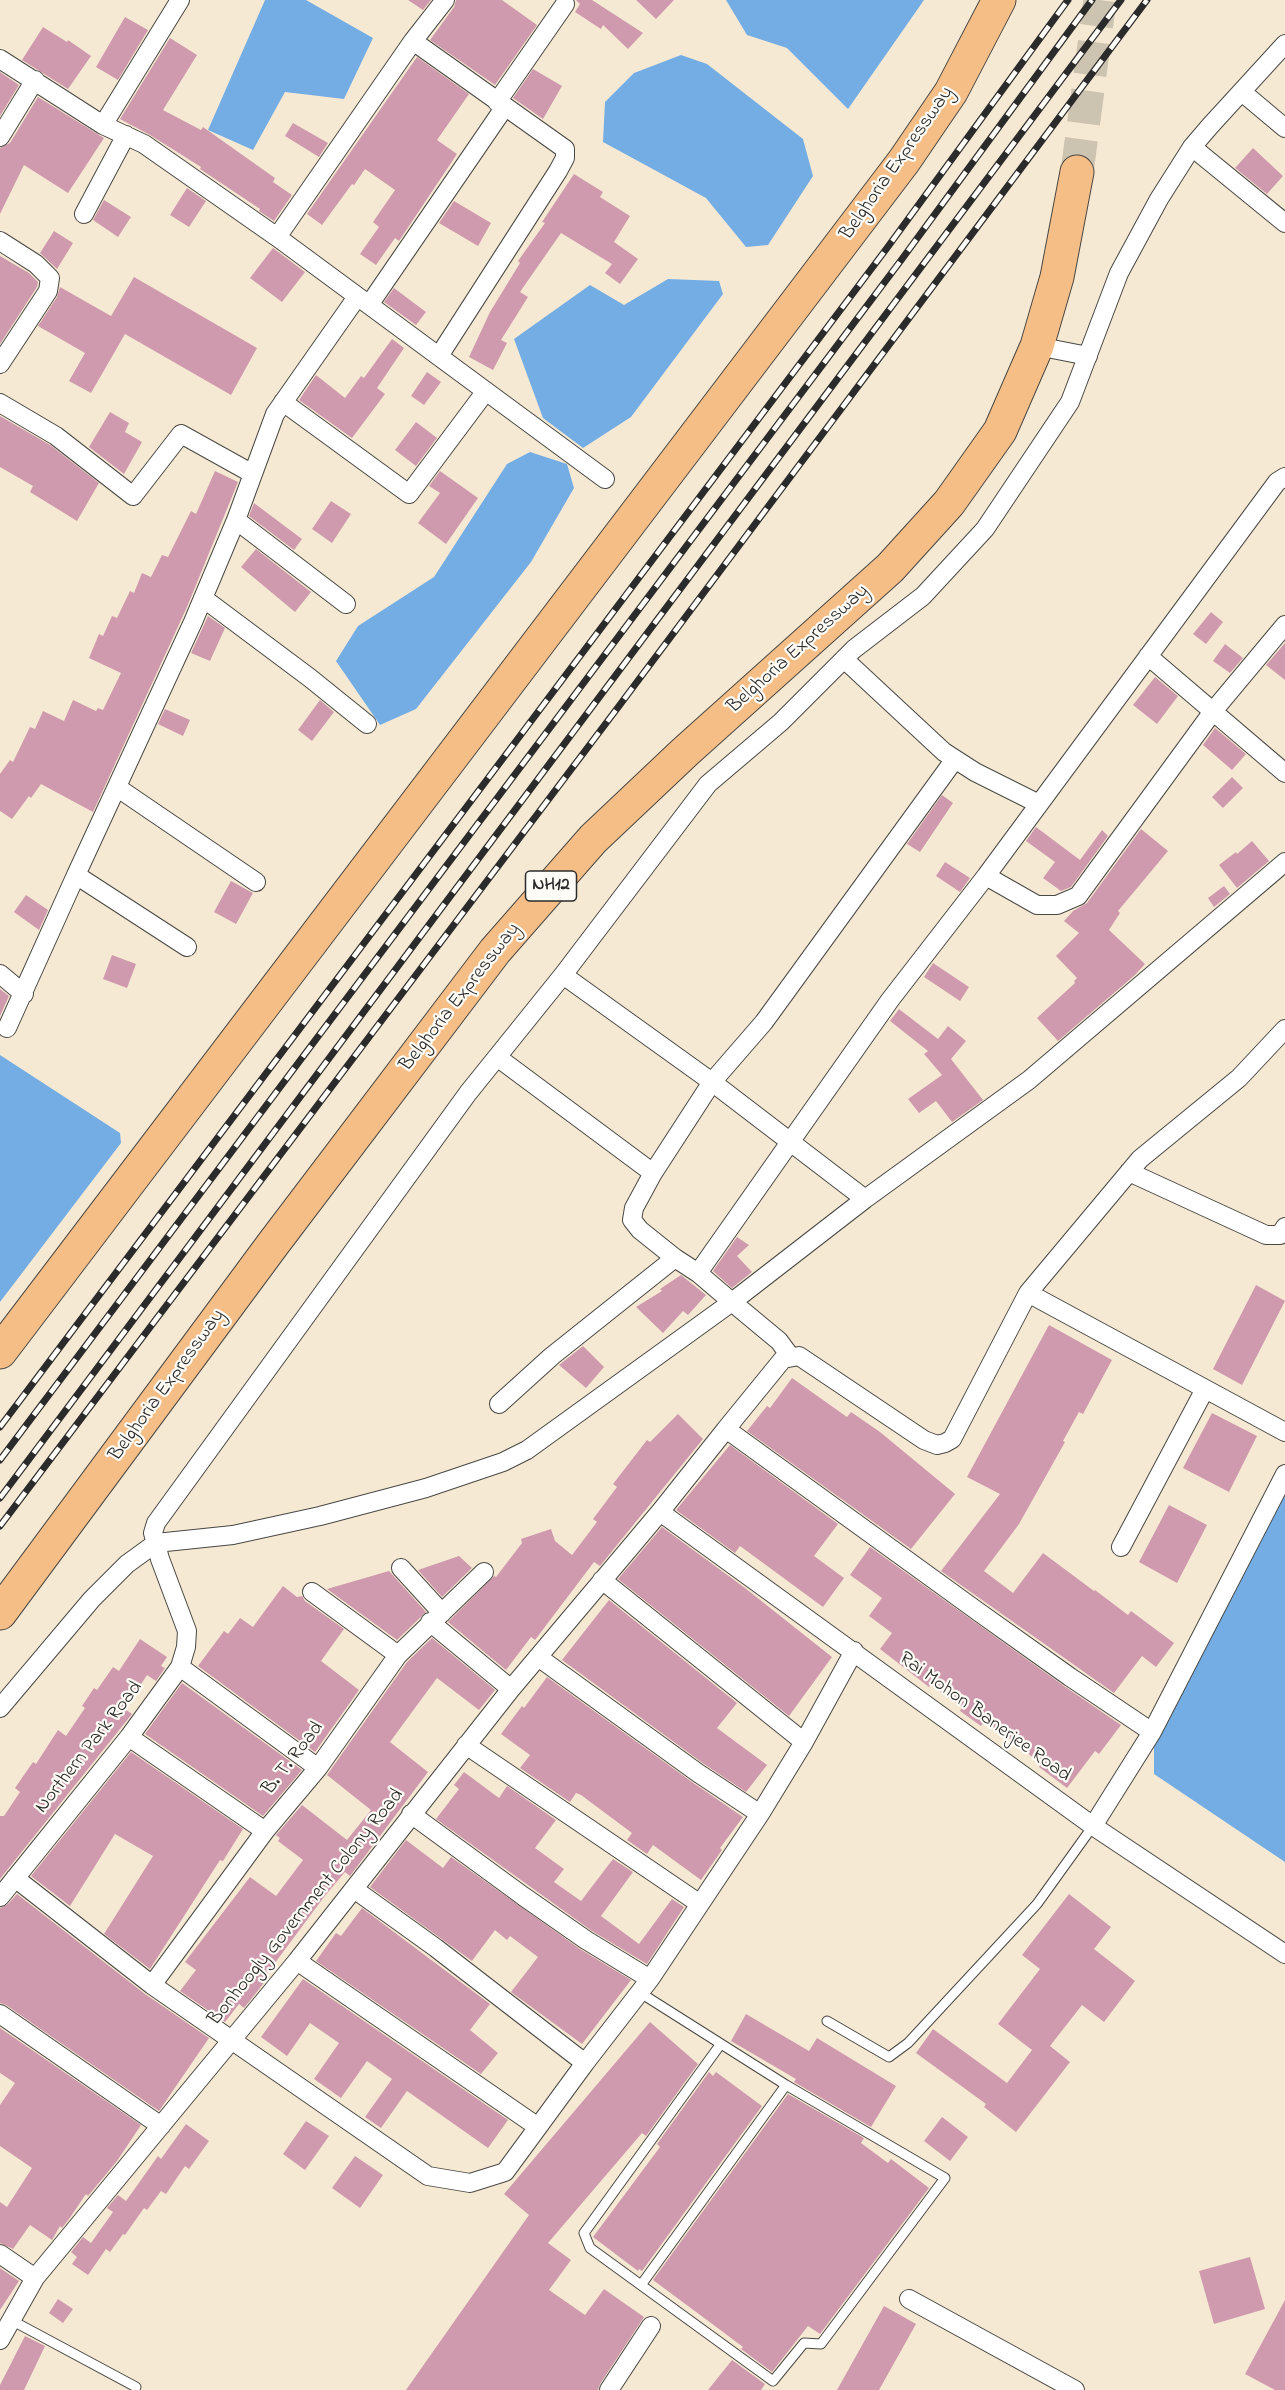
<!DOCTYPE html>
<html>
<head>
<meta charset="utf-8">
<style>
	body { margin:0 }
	canvas { display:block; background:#f6e9d3 }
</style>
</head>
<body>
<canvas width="1285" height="2390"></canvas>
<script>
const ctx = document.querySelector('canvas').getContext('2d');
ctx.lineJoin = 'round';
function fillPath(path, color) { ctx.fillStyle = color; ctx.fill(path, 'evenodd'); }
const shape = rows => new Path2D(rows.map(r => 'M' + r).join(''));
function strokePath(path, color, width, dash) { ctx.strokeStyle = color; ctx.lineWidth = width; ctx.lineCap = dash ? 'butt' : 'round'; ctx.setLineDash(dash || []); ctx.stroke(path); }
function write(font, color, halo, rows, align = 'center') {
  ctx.font = font + ' "Indie Flower",sans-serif'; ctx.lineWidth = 4.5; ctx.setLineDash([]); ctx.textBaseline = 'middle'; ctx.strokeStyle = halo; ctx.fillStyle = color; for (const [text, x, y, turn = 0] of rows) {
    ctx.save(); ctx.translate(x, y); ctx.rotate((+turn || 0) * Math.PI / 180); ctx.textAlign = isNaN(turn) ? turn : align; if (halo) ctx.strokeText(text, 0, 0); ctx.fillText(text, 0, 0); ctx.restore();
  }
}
fillPath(shape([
	[265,0,306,0,373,38,344,99,285,92,253,150,208,130],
	[726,0,924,0,848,109,787,48,747,35],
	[681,55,707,64,803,139,813,176,768,245,746,247,706,198,603,142,605,102,634,73],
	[668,279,719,281,723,294,631,417,583,448,543,418,514,339,590,285,624,305],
	[530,452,567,464,574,488,531,562,416,709,380,725,336,661,358,626,434,577,507,464],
	[0,1055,120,1133,121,1143,0,1302],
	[1285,1480,1285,1862,1154,1774,1154,1717]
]), '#74ade4');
fillPath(shape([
	[408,0,431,0,423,10],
	[456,0,502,0,537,25,495,85,430,40,454,7],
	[576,0,592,0,643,33,628,49,603,25,601,29,575,12,580,4],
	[636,0,674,0,656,19],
	[125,17,148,30,118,80,96,67],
	[43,27,67,42,68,40,91,56,68,89,22,60],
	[170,38,197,55,163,110,201,130,203,127,275,178,273,182,292,195,274,221,259,211,260,209,200,169,201,167,150,135,120,119],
	[417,57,469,94,437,140,457,154,399,241,395,238,376,265,360,254,379,227,373,222,395,190,365,169,354,185,352,184,322,225,307,214],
	[533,69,562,86,543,119,513,98],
	[0,72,19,85,0,116],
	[38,97,104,138,68,193,24,165,0,214,0,148,10,143],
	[293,123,328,143,319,157,285,136],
	[1253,148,1283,176,1267,194,1235,168],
	[574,174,603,192,600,197,630,216,614,242,638,259,620,284,605,273,612,264,561,233,520,292,528,297,501,340,507,343,493,370,469,357,490,312,520,263,518,261,545,223,542,222],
	[187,188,206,201,189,227,170,215],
	[104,200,131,217,118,237,93,220],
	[454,201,491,223,478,246,439,223],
	[54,231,73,243,57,269,40,253],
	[273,248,305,272,282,302,250,278],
	[0,256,29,273,38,282,37,287,0,344],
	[134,277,257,348,231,395,125,334,91,393,69,381,85,353,38,326,57,297,60,287,111,316],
	[394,288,426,312,416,325,384,302],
	[392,339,404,348,377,388,385,394,352,438,299,400,316,375,345,398,361,376,364,378],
	[427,372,441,382,424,405,411,396],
	[110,412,129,423,125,432,142,442,124,474,89,447],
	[0,416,50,445,99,483,77,521,30,492,33,486,0,467],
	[416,422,437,438,416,466,395,450],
	[215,471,238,482,187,607,93,812,41,784,31,798,29,796,12,819,0,811,0,774,10,760,13,762,30,727,35,729,43,711,64,721,73,700,96,711,98,708,103,710,121,673,89,658,99,634,103,636,112,616,117,618,130,591,134,593,142,573,151,577,162,555,168,557,191,511,196,514],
	[440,471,478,498,446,544,418,523,440,493,429,486],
	[331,501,351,514,332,543,312,529],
	[254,503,302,539,294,550,249,516],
	[256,549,311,592,295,612,241,567],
	[1211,612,1223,622,1206,644,1193,634],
	[208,616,225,628,210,661,191,653],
	[1285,643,1285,680,1266,665],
	[1225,644,1243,658,1230,673,1213,661],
	[1155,677,1178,696,1157,724,1133,705],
	[320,700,334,712,312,741,298,730],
	[165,709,190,720,183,736,158,724],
	[1215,728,1246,754,1232,770,1203,745],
	[1232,777,1243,788,1223,808,1212,797],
	[942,795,953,803,920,852,907,844],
	[1036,827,1080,860,1102,830,1108,836,1071,887,1061,891,1043,878,1055,862,1026,841],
	[1141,829,1168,851,1118,911,1120,913,1109,930,1145,964,1135,975,1058,1041,1037,1018,1075,983,1074,981,1077,978,1056,956,1079,933,1064,921,1073,911,1087,903],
	[1252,841,1269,861,1237,888,1219,865,1236,852,1237,854],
	[945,862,970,878,960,892,936,876],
	[231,881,253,893,236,924,214,912],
	[1224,886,1230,894,1214,907,1208,898],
	[26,895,48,910,39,930,14,912],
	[112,955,136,964,127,988,103,979],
	[933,963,969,987,960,1001,924,977],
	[0,989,9,996,0,1016],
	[899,1009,938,1039,948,1026,966,1041,951,1059,983,1100,952,1122,936,1101,919,1113,908,1099,942,1075,924,1054,928,1051,890,1021],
	[737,1237,749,1245,737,1256,752,1272,732,1288,713,1271],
	[681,1275,706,1295,688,1315,683,1311,663,1333,636,1307,662,1291,660,1289],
	[1256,1285,1285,1301,1242,1385,1213,1369],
	[1049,1325,1112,1360,1083,1414,1079,1412,1063,1441,1065,1442,1019,1524,984,1571,1013,1593,1043,1553,1094,1591,1095,1590,1128,1615,1131,1611,1174,1643,1156,1667,1142,1656,1114,1693,941,1571,1000,1494,967,1477],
	[583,1346,604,1367,586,1388,559,1365],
	[792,1378,847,1417,851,1412,880,1432,955,1494,911,1549,747,1431,767,1406,770,1408],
	[1212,1413,1257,1436,1229,1492,1183,1468],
	[678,1414,703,1439,600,1566,594,1562,535,1640,531,1637,506,1670,448,1622,494,1576,496,1577,522,1543,521,1539,551,1529,555,1541,572,1555,597,1522,593,1519,617,1487,613,1484,647,1440,650,1442],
	[730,1445,838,1524,814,1556,844,1578,823,1607,740,1546,735,1553,676,1510],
	[1169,1505,1207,1525,1177,1583,1139,1562],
	[662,1527,745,1588,832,1657,789,1716,618,1579],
	[870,1547,1064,1686,1121,1725,1099,1754,1095,1751,1067,1788,1039,1767,1041,1764,1016,1744,985,1721,981,1726,960,1711,962,1707,931,1685,929,1687,880,1649,892,1633,869,1616,882,1598,850,1575],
	[459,1556,472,1568,442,1597,418,1570],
	[389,1571,426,1612,397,1640,327,1589],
	[283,1586,297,1597,302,1596,305,1601,344,1629,321,1661,359,1690,315,1752,198,1666,224,1631,228,1634,240,1618,253,1627],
	[609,1600,737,1703,717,1728,767,1765,746,1792,704,1764,562,1660],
	[432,1638,495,1690,479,1710,437,1678,390,1742,428,1772,350,1876,345,1872,324,1897,263,1979,265,1981,260,1988,244,2008,239,2004,225,2022,180,1991,196,1970,185,1962,250,1877,276,1896,303,1860,278,1841,280,1838,276,1835,302,1805,347,1840,371,1810,327,1775,407,1662],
	[140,1639,167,1657,161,1666,165,1668,156,1681,147,1675,125,1709,132,1714,0,1879,0,1816,4,1816,20,1792,15,1788,33,1762,36,1764,58,1730,66,1736,85,1708,82,1706,94,1688,97,1690,113,1667,119,1671],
	[547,1677,692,1782,743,1817,720,1848,722,1850,701,1880,653,1845,647,1854,627,1840,632,1833,581,1795,576,1793,570,1802,520,1768,530,1755,501,1734,522,1706,524,1708],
	[182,1683,302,1770,263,1816,145,1734],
	[131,1752,243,1829,223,1861,220,1860,150,1969,104,1934,153,1856,115,1834,70,1906,31,1876],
	[464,1772,499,1798,507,1786,556,1820,535,1848,564,1869,554,1882,581,1901,613,1859,633,1872,601,1916,639,1944,672,1899,684,1907,647,1964,592,1931,436,1819,459,1789,454,1785],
	[406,1840,443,1868,451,1857,580,1949,631,1980,582,2044,511,1992,538,1957,510,1936,507,1940,495,1930,472,1961,370,1887],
	[17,1894,145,1994,209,2038,159,2111,6,2005,0,2003,0,1908,8,1904],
	[1069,1894,1111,1927,1094,1949,1135,1981,1104,2022,1082,2005,1050,2046,1070,2062,1016,2132,984,2107,986,2104,916,2053,933,2029,1007,2083,1032,2050,998,2024,1040,1969,1022,1955],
	[362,1908,490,2004,470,2030,498,2053,481,2074,316,1961,336,1933,341,1936],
	[303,1979,508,2120,488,2148,407,2091,381,2128,365,2117,392,2079,367,2061,341,2098,314,2079,339,2043,310,2023,287,2056,261,2037],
	[746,2014,809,2051,817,2038,896,2086,871,2127,794,2082,796,2079,731,2041],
	[650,2022,698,2064,646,2136,642,2133,548,2243,571,2260,549,2290,585,2315,604,2289,644,2317,600,2384,598,2390,406,2390,529,2215,504,2194],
	[0,2028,141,2125,117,2161,88,2196,86,2194,69,2219,62,2228,60,2226,52,2240,30,2225,13,2249,0,2243,0,2202,7,2207,32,2168,0,2146,0,2105,15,2083,0,2073],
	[709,2072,713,2076,716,2072,762,2106,642,2271,639,2269,638,2271,593,2237,660,2147,657,2144],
	[788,2094,864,2138,861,2143,888,2163,891,2159,929,2188,820,2334,808,2326,772,2372,741,2349,743,2347,719,2329,653,2280],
	[942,2117,968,2137,950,2161,924,2141],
	[306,2121,329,2136,305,2170,283,2154],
	[186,2124,209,2141,189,2169,185,2166,166,2194,161,2191,147,2210,144,2208,125,2235,123,2234,110,2252,106,2249,88,2275,72,2264,77,2257,71,2252,83,2237,91,2243,113,2212,107,2208,118,2195,126,2201,158,2156,161,2159],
	[355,2156,383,2175,360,2208,332,2188],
	[1250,2257,1265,2309,1214,2324,1199,2271],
	[0,2268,19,2281,0,2310],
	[58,2299,73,2309,63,2323,49,2313],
	[1285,2300,1285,2390,1275,2390,1245,2374],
	[884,2306,916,2324,879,2390,837,2390],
	[25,2336,45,2346,24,2390,0,2390,0,2385],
	[732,2360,765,2384,761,2390,708,2390]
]), '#cf9aae');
strokePath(shape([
	[1077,172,1100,0]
]), '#cdc3b1', 33, [33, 16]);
const service = shape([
	[639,1992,786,2085,641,2285],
	[827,2021,889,2057,908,2043,1037,1904,1093,1826],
	[720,2045,584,2233,590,2248,773,2381,804,2343,821,2344,945,2178,786,2085],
	[11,2320,136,2387]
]);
const minor = shape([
	[413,41,565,149,565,158,558,171,439,356],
	[0,59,103,125,144,144,277,237,605,479],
	[1242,92,1285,128],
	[497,102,565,4],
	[103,125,180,0],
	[0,137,35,80],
	[1192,147,1285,223],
	[84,214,126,135],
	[277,237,413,41,445,0],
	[0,241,36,264,50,278,48,291,0,364],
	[369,305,504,108],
	[1037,346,1088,356],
	[283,402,409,494,486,391],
	[0,403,56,436,133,496,181,434,253,474],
	[236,520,346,604],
	[203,598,310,678,367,724],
	[1148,656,1285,773],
	[844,659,944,752,975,772,1039,804],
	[118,788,256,882],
	[986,876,1037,905,1057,905,1078,896,1214,710,1285,625],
	[187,947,76,875,193,622,236,520,275,414,357,297],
	[0,974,24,994],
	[563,975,712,1082,865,1199],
	[7,1028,76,875],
	[497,1057,653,1173],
	[1129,1172,1266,1235,1280,1235,1285,1227],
	[675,1258,640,1230,632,1220,634,1208,653,1173,712,1082,764,1022,955,759],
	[1028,1293,1140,1159,1239,1078,1285,1029],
	[790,1356,779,1341,732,1302,865,1199,1029,1080,1285,862],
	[499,1404,552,1356,675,1258,698,1273],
	[726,1429,783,1359,799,1356,924,1440,937,1445,945,1443,952,1439,1028,1293,1285,1432],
	[660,1512,1093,1826,1285,1954],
	[1121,1547,1205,1389],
	[401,1568,442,1613],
	[602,1580,804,1742],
	[312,1592,398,1655],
	[430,1622,511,1689],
	[538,1657,698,1773,760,1814],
	[180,1667,318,1768],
	[0,1708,92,1599,127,1564,156,1543,233,1535,320,1516,426,1488,503,1462,527,1450,732,1302,698,1273,890,1000,986,876,1277,482,1285,477],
	[129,1737,265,1831],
	[466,1745,700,1904],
	[411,1814,523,1896,586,1940,650,1979],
	[1093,1826,1152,1732,1285,1474],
	[15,1878,152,1985,428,2176,470,2183,505,2172,585,2063],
	[354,1889,436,1948,585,2063,650,1979,760,1814,804,1742,854,1651],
	[0,1897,129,1737,180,1667,186,1647,187,1631,160,1559,153,1533,156,1523,468,1093,563,975,708,784,781,722,854,649,923,596,985,529,1070,402,1119,273,1159,199,1192,147,1210,126,1285,44],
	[297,1961,538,2127],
	[152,1985,265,1831,318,1768,398,1655,484,1572],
	[0,2014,161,2126],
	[0,2254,35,2278],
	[909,2299,1075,2390],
	[0,2340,35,2278,297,1961,511,1689,660,1512,726,1429,980,1613,1070,1677,1152,1732],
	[609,2390,651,2326]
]);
const motorway = shape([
	[0,1352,904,161,951,92,999,0],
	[0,1613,273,1244,495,951,593,839,685,752,890,568,949,503,1000,431,1037,346,1057,277,1077,172]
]);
strokePath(service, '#494844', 11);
strokePath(minor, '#494844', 20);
strokePath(motorway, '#494844', 35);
strokePath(service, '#fff', 9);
strokePath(minor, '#fff', 18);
strokePath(motorway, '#f6be87', 33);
const rail = shape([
	[0,1427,887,248,1068,0],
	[0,1460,902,259,1092,0],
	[0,1498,1121,0],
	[0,1526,619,706,1147,0]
]);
strokePath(rail, '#2b2b2b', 7);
strokePath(rail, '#fdfcf7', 4.5, [14]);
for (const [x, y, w] of [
	[551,886,51]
]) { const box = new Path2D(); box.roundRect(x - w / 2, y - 15, w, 30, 4.5); ctx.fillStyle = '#fdfcf7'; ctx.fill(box); strokePath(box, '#2b2b2b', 1.5); }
write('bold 18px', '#2b2b2b', null, [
	["NH12",551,886]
]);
write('20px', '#2b2b2b', '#fdfcf7', [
	["Belghoria Expressway",898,164,-55],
	["Belghoria Expressway",799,650,-42],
	["Belghoria Expressway",461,998,-52],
	["Belghoria Expressway",168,1386,-54],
	["Rai Mohon Banerjee Road",984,1718,36],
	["Northern Park Road",90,1748,-52],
	["B. T. Road",294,1759,-52],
	["Bonhoogly Government Colony Road",307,1908,-51]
]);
</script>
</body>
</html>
